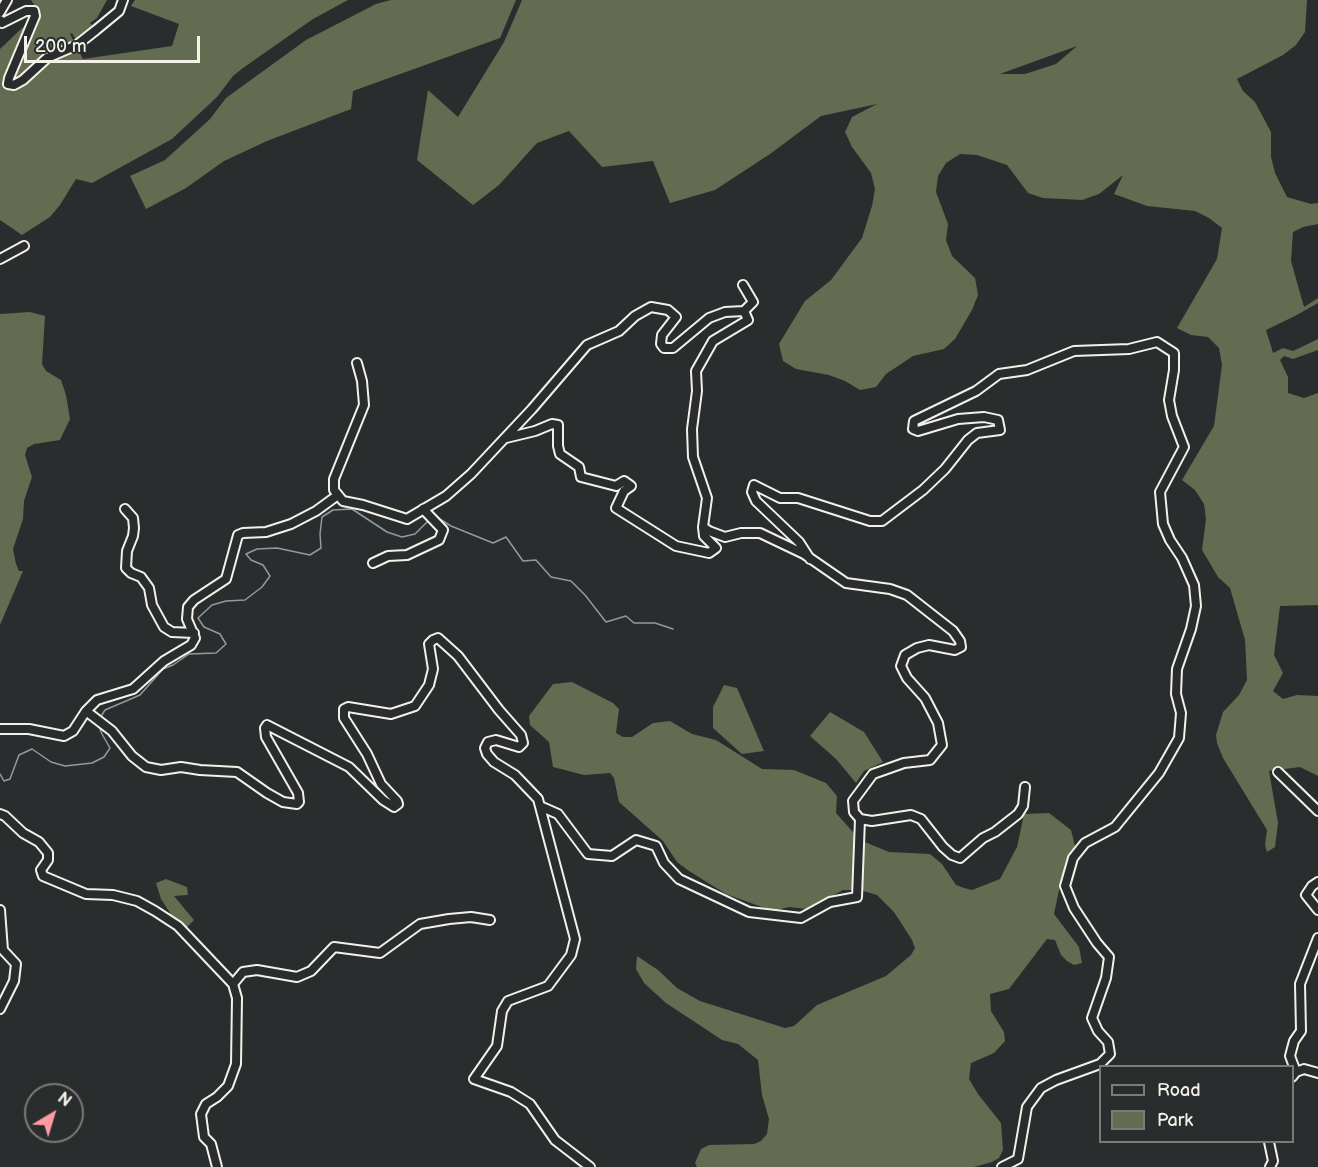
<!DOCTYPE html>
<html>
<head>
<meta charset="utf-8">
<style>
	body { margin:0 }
	#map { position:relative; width:1318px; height:1167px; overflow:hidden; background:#2a2d2e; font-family:"Balsamiq Sans",sans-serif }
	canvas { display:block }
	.legend { position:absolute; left:1099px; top:1065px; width:195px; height:78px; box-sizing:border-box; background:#2a2d2e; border:2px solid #7b7b78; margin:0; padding:8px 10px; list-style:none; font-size:18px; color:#f4f1e8 }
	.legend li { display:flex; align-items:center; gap:12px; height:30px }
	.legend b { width:30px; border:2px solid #7b7b78 }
	.north { position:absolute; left:24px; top:1083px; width:60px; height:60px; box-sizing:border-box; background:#2a2d2e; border:2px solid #7b7b78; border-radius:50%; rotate:38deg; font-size:16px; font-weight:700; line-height:24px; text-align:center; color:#f4f1e8 }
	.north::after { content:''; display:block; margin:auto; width:21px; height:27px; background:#ff9aa2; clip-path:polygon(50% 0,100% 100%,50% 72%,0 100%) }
	.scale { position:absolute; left:24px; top:36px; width:176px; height:27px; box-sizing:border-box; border:3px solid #f4f1e8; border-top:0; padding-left:8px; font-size:18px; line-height:21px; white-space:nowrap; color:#f4f1e8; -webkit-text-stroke:4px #2a2d2e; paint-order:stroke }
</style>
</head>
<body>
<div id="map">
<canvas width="1318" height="1167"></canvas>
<ul class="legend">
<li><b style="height:8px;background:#2a2d2e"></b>Road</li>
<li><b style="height:16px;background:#636b51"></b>Park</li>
</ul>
<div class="north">N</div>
<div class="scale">200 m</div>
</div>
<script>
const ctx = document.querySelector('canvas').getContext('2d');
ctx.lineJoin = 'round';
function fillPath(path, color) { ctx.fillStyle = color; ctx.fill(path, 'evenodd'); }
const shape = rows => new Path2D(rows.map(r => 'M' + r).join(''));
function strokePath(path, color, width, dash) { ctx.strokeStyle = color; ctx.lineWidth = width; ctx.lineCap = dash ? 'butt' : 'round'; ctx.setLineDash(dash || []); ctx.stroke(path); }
fillPath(shape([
	[31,0,107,0,97,18,90,23,95,28,77,42,72,33,70,34,83,59,172,46,179,24,131,6,135,0,348,0,313,19,243,68,233,76,217,97,172,139,92,183,76,179,60,205,50,217,22,235,0,220,0,49,39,12],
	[391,0,516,0,500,38,353,91,351,109,267,141,224,161,186,188,146,209,130,176,165,160,210,119,226,98,306,40,376,4],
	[522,0,1307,0,1305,32,1296,45,1283,55,1237,79,1243,91,1255,102,1271,132,1271,157,1275,173,1287,197,1311,204,1318,203,1318,224,1303,227,1293,232,1291,261,1304,307,1318,298,1318,303,1295,316,1266,330,1273,353,1283,348,1293,351,1318,339,1318,350,1293,359,1284,356,1280,360,1288,377,1288,393,1304,398,1318,393,1318,605,1280,606,1274,655,1283,673,1273,691,1283,699,1297,695,1318,696,1318,776,1300,767,1269,771,1278,823,1275,847,1267,852,1265,845,1267,830,1223,758,1217,743,1216,735,1223,712,1239,695,1247,680,1245,640,1230,588,1218,577,1202,550,1206,519,1204,504,1195,490,1182,480,1214,426,1222,365,1219,348,1208,337,1191,335,1177,328,1217,259,1222,228,1209,218,1195,211,1147,206,1114,194,1123,175,1099,194,1082,200,1043,198,1028,193,1007,165,977,155,960,154,946,163,938,176,936,192,948,224,946,240,952,256,975,278,978,295,972,310,955,339,944,349,913,356,886,374,876,387,860,390,845,381,829,375,796,369,783,361,779,344,805,301,831,280,862,238,872,206,875,189,871,173,852,147,845,132,852,117,877,104,821,116,770,154,715,190,670,203,653,161,602,167,569,131,537,143,499,185,473,205,417,160,428,90,458,117,504,42],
	[1077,46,1056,64,1025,74,1000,74],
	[30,312,45,316,42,364,46,371,61,380,66,395,70,419,60,440,34,444,27,448,25,455,32,477,24,501,23,519,13,549,16,564,19,571,23,571,0,625,0,314],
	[572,682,613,703,619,709,616,733,623,737,632,737,653,723,670,721,692,734,716,740,762,769,794,770,826,783,837,796,836,813,860,840,889,852,930,854,942,864,956,885,964,888,972,890,1000,879,1017,847,1024,814,1049,813,1071,830,1075,846,1059,890,1054,914,1079,947,1082,963,1074,965,1067,961,1061,955,1055,940,1047,939,1009,989,990,994,991,1011,1004,1032,1005,1041,994,1053,971,1063,969,1079,978,1094,1001,1123,1003,1150,999,1158,992,1162,974,1167,697,1167,695,1163,701,1149,709,1145,754,1144,761,1141,767,1134,769,1119,762,1095,758,1060,738,1044,722,1040,666,1003,644,983,636,969,637,956,658,970,677,988,700,1001,785,1028,794,1026,817,1005,886,976,911,955,915,948,912,940,894,912,877,895,860,890,843,890,807,909,789,907,773,911,726,894,689,871,677,862,663,841,619,802,614,778,610,773,584,775,553,767,549,742,530,725,529,716,553,684],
	[724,685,737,688,764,751,742,754,713,728,713,707],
	[830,712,864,732,883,762,864,771,856,783,836,759,810,736],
	[166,879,187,887,188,895,174,896,194,920,186,928,174,919,161,899,156,883]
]), '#636b51');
strokePath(shape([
	[435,516,451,526,493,543,506,537,523,561,536,560,551,577,571,581,585,595,606,622,626,616,634,623,655,623,673,629],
	[100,718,105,710,140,695,163,669,173,665,189,654,216,653,226,644,220,634,204,627,198,618,212,605,226,601,245,600,262,587,270,576,263,565,251,560,246,554,257,549,277,548,310,555,321,548,320,534,322,517,333,510,352,509,387,532,402,537,415,534,429,520],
	[0,774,4,781,10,779,19,755,32,749,51,762,65,766,92,763,104,757,110,748,102,734,98,724]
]), '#909ba1', 1.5);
const minor = shape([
	[0,12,7,0],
	[0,20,2,23,26,11,34,11,35,16,9,78,8,84,14,85,23,80,47,58,77,45,96,30,119,11,123,0],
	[0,259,24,246],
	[743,285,753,302,744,311,748,320,713,341,696,371,697,391,692,429,693,457,707,498,703,527,709,531,725,537,741,533,760,533,804,554,846,583,890,589,907,595,953,631,960,641,961,647,955,650,929,645,917,648,905,655,901,666,907,678,925,698,938,723,942,745,930,760,904,763,873,774,853,801,854,812,860,819,872,821,911,815,921,819,943,847,952,855,960,858,983,838,995,832,1018,814,1023,806,1025,787],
	[357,363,362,381,364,405,334,479,334,490,343,501,363,505,407,519,446,496,471,474,532,409,587,345,619,331,635,316,651,307,668,310,676,317,662,335,661,344,664,348,673,348,709,318,725,312,744,311],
	[506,438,535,431,552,424,558,425,558,446,560,454,579,467,581,477,616,486,624,481,631,486,624,491,616,508,676,546,709,553,716,548,704,536,703,527],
	[125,509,133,518,134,528,133,536,127,551,126,568,131,573,141,577,149,588,152,605,164,627,172,632,194,633],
	[810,559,799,542,756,501,752,492,754,485,780,498,798,498,870,521,882,521,923,490,945,469,968,440,977,433,1000,430,998,420,984,417,958,419,918,431,913,429,914,421,976,391,999,374,1027,370,1074,351,1129,349,1157,342,1174,353,1174,370,1169,400,1172,416,1184,447,1160,492,1163,524,1170,540,1182,558,1194,585,1196,606,1191,629,1177,669,1176,694,1181,713,1179,738,1159,773,1115,827,1085,843,1073,858,1065,886,1074,908,1097,943,1109,957,1106,978,1092,1018,1098,1031,1108,1042,1110,1054,1100,1064,1056,1080,1041,1088,1027,1107,1018,1159,1002,1167],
	[373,563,388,556,407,555,439,540,443,530,423,509],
	[86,711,112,731,132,756,146,767,161,770,181,767,200,770,237,772,267,793,283,802,297,804,299,802,298,793,266,737,265,728,267,725,349,767,383,800,394,807,398,804,397,801,381,784,367,754,344,718,344,709,348,707,391,714,415,706,429,685,433,669,429,644,433,640,438,638,458,656,499,710,521,735,523,743,519,747,496,740,488,742,485,748,487,754,494,762,515,775,538,799,575,939,571,955,548,986,508,1001,502,1011,497,1046,474,1079,511,1092,530,1104,555,1140,590,1167],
	[0,729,29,729,64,736,73,731,86,711,97,700,133,689,164,661,191,645,195,638,187,619,188,607,194,600,226,579,238,535,243,533,266,532,291,524,316,511,338,495],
	[1278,772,1318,811],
	[542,807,558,814,588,854,612,856,636,840,656,846,664,863,679,879,749,912,801,918,830,902,857,897,860,819],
	[0,814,5,816,23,833,39,842,48,853,48,860,41,870,43,876,86,894,113,895,137,901,155,911,178,926,233,984],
	[1318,882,1312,886,1306,895,1318,910],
	[0,910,3,950,16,964,14,981,0,1009],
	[1296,1072,1304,1069,1318,1073],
	[1292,1077,1296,1072,1290,1056,1294,1041,1301,1031,1300,984,1318,938],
	[1269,1142,1273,1161,1270,1167],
	[217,1167,211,1144,204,1137,201,1114,206,1104,217,1097,228,1086,236,1064,237,998,233,984,243,972,257,970,297,977,311,971,334,947,380,953,420,924,449,919,471,917,490,920]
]);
strokePath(minor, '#f4f1e8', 12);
strokePath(minor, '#2a2d2e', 8);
</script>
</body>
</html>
